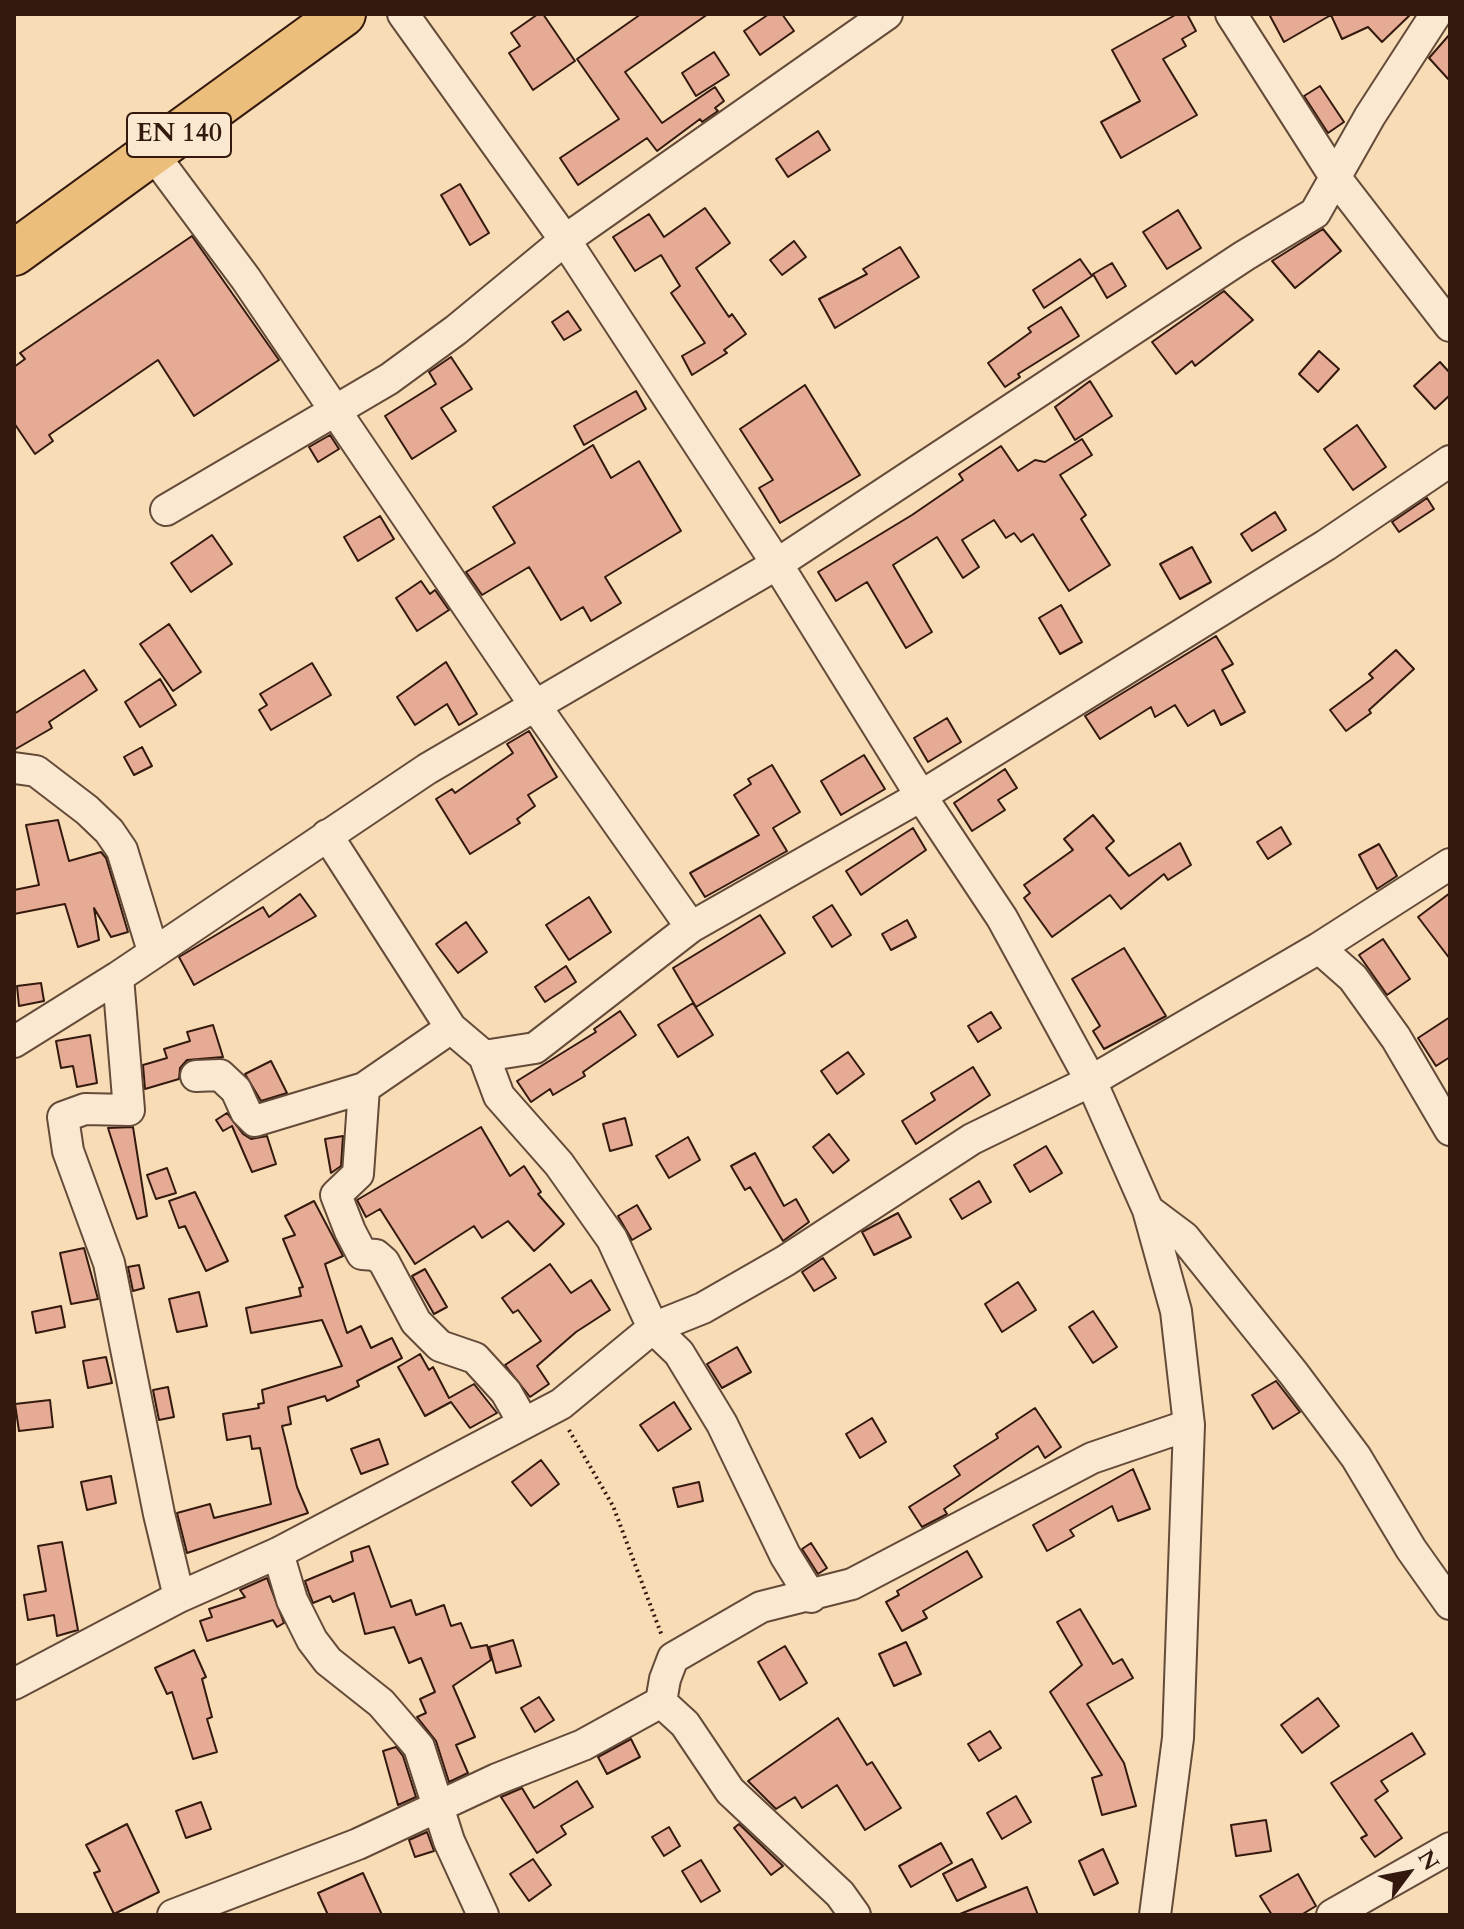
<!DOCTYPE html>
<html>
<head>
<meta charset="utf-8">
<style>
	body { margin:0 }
	#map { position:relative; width:1464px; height:1929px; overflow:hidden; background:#f7dcb6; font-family:Cardo,serif }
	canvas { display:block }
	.frame { position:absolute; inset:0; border:16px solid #33190e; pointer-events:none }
	.north { position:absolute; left:1368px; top:1833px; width:80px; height:80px; -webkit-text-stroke:6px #fae8d0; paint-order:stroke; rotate:58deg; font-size:22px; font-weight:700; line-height:32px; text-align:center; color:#33190e }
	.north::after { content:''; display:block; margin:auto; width:28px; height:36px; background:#33190e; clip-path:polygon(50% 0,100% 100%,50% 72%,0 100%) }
</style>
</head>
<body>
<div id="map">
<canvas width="1464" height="1929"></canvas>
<div class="frame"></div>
<div class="north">N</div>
</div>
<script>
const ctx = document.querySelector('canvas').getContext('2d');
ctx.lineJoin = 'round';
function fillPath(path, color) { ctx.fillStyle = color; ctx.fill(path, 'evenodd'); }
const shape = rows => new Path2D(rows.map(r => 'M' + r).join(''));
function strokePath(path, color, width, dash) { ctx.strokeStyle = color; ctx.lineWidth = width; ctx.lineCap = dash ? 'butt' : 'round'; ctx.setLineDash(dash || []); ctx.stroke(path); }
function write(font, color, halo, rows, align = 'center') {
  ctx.font = font + ' Cardo,serif'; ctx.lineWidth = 6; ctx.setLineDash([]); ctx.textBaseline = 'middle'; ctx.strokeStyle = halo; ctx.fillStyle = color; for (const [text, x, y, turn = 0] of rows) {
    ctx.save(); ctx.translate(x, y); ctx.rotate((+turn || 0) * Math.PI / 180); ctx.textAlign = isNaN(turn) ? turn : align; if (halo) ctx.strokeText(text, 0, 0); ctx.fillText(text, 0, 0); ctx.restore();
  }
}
const building = shape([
	[538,14,543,14,575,61,533,90,509,53,520,46,511,33,538,14],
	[641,14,708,14,625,72,662,123,715,87,724,101,715,108,718,111,702,122,700,119,657,151,647,138,578,185,560,158,619,119,577,59,641,14],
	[769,14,782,14,794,31,760,55,744,31,769,14],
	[1177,14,1187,14,1196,31,1182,39,1186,46,1163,59,1197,115,1121,158,1101,122,1140,101,1112,50,1177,14],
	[1269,14,1411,14,1382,42,1368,27,1342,39,1331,15,1284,42,1269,14],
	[1450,34,1450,81,1429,58,1450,34],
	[714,52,729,75,696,96,682,73,714,52],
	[1320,86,1344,122,1328,133,1304,96,1320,86],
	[818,131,830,150,788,177,776,159,818,131],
	[460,184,489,233,470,245,441,195,460,184],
	[705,208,730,243,696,268,729,317,732,314,746,334,724,350,727,353,692,375,682,356,705,343,671,293,680,286,661,255,635,271,613,237,649,214,664,237,705,208],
	[1178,210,1201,248,1167,269,1143,232,1178,210],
	[1323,229,1341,251,1295,288,1272,261,1323,229],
	[192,236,279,360,194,416,158,360,49,435,53,441,35,454,14,423,14,367,25,359,20,353,192,236],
	[794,241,806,257,782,275,770,260,794,241],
	[900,247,919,277,835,328,819,299,867,274,863,269,900,247],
	[1080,259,1092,276,1044,308,1033,290,1080,259],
	[1112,263,1126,286,1107,298,1093,274,1112,263],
	[1224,291,1253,320,1195,366,1192,361,1176,374,1152,342,1224,291],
	[1061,307,1079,336,1018,374,1020,377,1005,387,988,363,1031,332,1028,328,1061,307],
	[568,311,581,330,564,340,552,322,568,311],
	[1319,351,1339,369,1318,392,1299,374,1319,351],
	[451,357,472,389,441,408,456,431,412,459,385,416,436,384,429,372,451,357],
	[1440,362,1450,373,1450,395,1435,409,1414,386,1440,362],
	[1090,381,1112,416,1075,440,1055,407,1090,381],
	[805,385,860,475,780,523,759,488,773,480,740,429,805,385],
	[636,391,646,409,584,445,574,426,636,391],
	[1357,425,1386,467,1353,490,1324,449,1357,425],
	[330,435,339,449,318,462,309,447,330,435],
	[1082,439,1092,455,1060,475,1086,515,1081,519,1110,565,1069,591,1033,534,1021,542,1014,533,1006,538,994,520,962,540,979,567,963,578,937,537,893,565,932,632,906,648,867,582,836,601,818,572,912,515,963,480,959,474,1001,446,1018,471,1035,460,1045,462,1082,439],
	[593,445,611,478,639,461,681,531,605,577,621,603,591,621,583,607,561,620,529,567,482,595,466,572,515,543,493,507,593,445],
	[1427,498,1434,509,1399,532,1392,522,1427,498],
	[1275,512,1286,530,1252,551,1241,534,1275,512],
	[380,516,394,539,358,561,344,537,380,516],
	[212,535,232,564,191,592,171,563,212,535],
	[1192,547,1211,582,1180,599,1160,564,1192,547],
	[421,581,430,594,435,590,449,610,417,631,396,598,421,581],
	[1061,605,1082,642,1060,654,1039,618,1061,605],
	[169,624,201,672,173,691,140,644,169,624],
	[1216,636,1233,664,1222,670,1245,712,1221,725,1214,710,1188,726,1175,705,1155,717,1151,707,1100,739,1085,716,1216,636],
	[1396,650,1414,669,1369,710,1371,713,1346,731,1330,710,1373,678,1369,674,1396,650],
	[446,662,477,714,459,725,447,704,415,725,397,697,446,662],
	[312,663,331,695,271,730,259,710,267,705,260,694,312,663],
	[84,670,97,690,49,722,52,728,14,750,14,714,84,670],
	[160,679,176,705,140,727,125,702,160,679],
	[947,718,961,742,928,762,914,738,947,718],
	[529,731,557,777,528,795,535,806,517,819,520,823,470,854,436,799,452,789,455,793,513,753,507,744,529,731],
	[142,747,152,766,134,775,124,757,142,747],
	[864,755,885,789,841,815,821,781,864,755],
	[772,765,800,812,773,828,787,851,705,897,690,873,759,835,734,795,751,784,748,779,772,765],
	[1005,769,1017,788,998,800,1005,810,972,831,954,803,1005,769],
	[1093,815,1114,841,1106,848,1129,876,1180,843,1191,865,1168,880,1164,874,1121,909,1110,895,1052,937,1024,898,1030,893,1024,885,1073,850,1064,839,1093,815],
	[58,820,69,861,101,852,106,858,128,932,111,937,94,908,99,940,78,947,65,904,14,914,14,890,39,885,26,825,58,820],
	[1281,827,1291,844,1268,859,1257,842,1281,827],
	[913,828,926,850,861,895,846,871,913,828],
	[1379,844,1397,876,1377,889,1359,855,1379,844],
	[1450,893,1450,959,1418,917,1450,893],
	[300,894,316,916,194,985,179,957,263,907,269,917,300,894],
	[589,897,611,932,569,960,546,925,589,897],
	[832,905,851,935,832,947,813,917,832,905],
	[760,915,785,953,696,1007,673,968,760,915],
	[907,920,916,937,891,950,882,934,907,920],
	[466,922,487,952,458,973,436,944,466,922],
	[1383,939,1410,979,1387,995,1359,955,1383,939],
	[1124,948,1166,1016,1104,1049,1093,1031,1100,1026,1072,979,1124,948],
	[566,966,576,982,545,1002,535,987,566,966],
	[41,983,44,1001,19,1006,17,986,41,983],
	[693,1003,713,1035,678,1057,658,1025,693,1003],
	[620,1011,636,1035,583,1072,585,1076,553,1095,550,1089,531,1102,517,1081,596,1032,594,1029,620,1011],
	[991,1012,1001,1028,978,1042,968,1026,991,1012],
	[1450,1017,1450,1057,1436,1066,1418,1038,1450,1017],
	[213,1025,223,1057,187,1060,180,1068,179,1079,145,1089,143,1065,167,1058,164,1049,190,1041,187,1032,213,1025],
	[90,1035,97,1083,77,1087,73,1066,61,1068,56,1041,90,1035],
	[848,1052,864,1074,837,1094,821,1071,848,1052],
	[271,1061,287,1093,261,1101,245,1074,271,1061],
	[973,1067,990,1095,916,1144,902,1121,935,1100,931,1093,973,1067],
	[227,1113,243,1134,251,1139,267,1136,276,1164,252,1172,232,1126,223,1131,216,1120,227,1113],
	[625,1118,632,1145,610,1151,603,1124,625,1118],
	[133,1127,147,1216,137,1219,108,1128,133,1127],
	[481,1127,510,1176,524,1166,541,1192,538,1194,564,1224,534,1251,508,1221,482,1238,474,1226,415,1264,380,1209,366,1217,357,1200,481,1127],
	[829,1134,849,1160,833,1173,813,1147,829,1134],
	[343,1136,341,1166,331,1173,325,1139,343,1136],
	[688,1137,700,1160,669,1178,656,1156,688,1137],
	[1046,1146,1062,1173,1030,1192,1014,1165,1046,1146],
	[755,1153,784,1206,796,1199,809,1222,783,1241,750,1187,745,1190,731,1166,755,1153],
	[167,1168,176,1193,156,1199,147,1175,167,1168],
	[979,1181,991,1202,962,1219,950,1199,979,1181],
	[195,1192,228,1261,206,1271,185,1226,179,1228,169,1201,195,1192],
	[314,1201,343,1256,325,1264,347,1333,361,1326,371,1348,392,1338,402,1358,357,1381,359,1386,327,1401,325,1396,288,1407,291,1424,282,1426,297,1487,308,1513,187,1553,177,1513,210,1504,214,1518,271,1504,260,1448,252,1449,250,1436,227,1440,223,1414,259,1408,258,1404,264,1403,262,1390,342,1366,322,1320,251,1333,246,1308,301,1296,299,1288,303,1287,283,1239,295,1235,285,1216,314,1201],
	[637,1205,651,1229,632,1240,618,1216,637,1205],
	[898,1213,911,1237,874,1255,862,1232,898,1213],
	[84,1248,98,1299,71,1304,60,1253,84,1248],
	[823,1258,836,1278,814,1291,802,1272,823,1258],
	[550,1264,571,1293,591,1280,610,1310,576,1332,537,1366,549,1384,530,1397,505,1365,541,1341,518,1310,513,1313,502,1298,550,1264],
	[139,1265,144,1288,133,1291,128,1267,139,1265],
	[425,1269,447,1307,434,1314,412,1276,425,1269],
	[1018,1282,1036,1310,1002,1332,985,1304,1018,1282],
	[199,1292,207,1326,177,1332,169,1299,199,1292],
	[61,1306,65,1327,36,1333,32,1312,61,1306],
	[1093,1311,1117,1347,1093,1363,1069,1327,1093,1311],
	[737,1347,751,1372,722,1388,707,1364,737,1347],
	[420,1354,429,1370,433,1367,449,1398,474,1384,497,1413,470,1428,451,1402,425,1416,398,1367,420,1354],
	[106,1357,112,1383,88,1388,83,1361,106,1357],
	[1276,1381,1300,1412,1273,1429,1252,1395,1276,1381],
	[168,1387,174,1417,159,1420,153,1390,168,1387],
	[50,1400,53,1427,19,1431,15,1404,50,1400],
	[674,1402,691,1429,658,1451,640,1425,674,1402],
	[1035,1408,1061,1447,1045,1458,1038,1446,944,1509,947,1514,922,1527,909,1507,960,1475,954,1466,998,1438,996,1434,1035,1408],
	[872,1418,886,1442,860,1458,846,1434,872,1418],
	[379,1439,388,1464,361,1474,351,1449,379,1439],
	[541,1460,559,1484,531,1506,512,1482,541,1460],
	[1133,1469,1150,1509,1118,1521,1112,1506,1070,1530,1074,1536,1047,1551,1033,1525,1133,1469],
	[111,1476,116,1503,87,1510,81,1482,111,1476],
	[699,1482,703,1501,678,1507,673,1488,699,1482],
	[62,1542,78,1630,57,1636,54,1615,28,1620,24,1595,46,1591,38,1546,62,1542],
	[811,1543,827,1568,818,1574,802,1549,811,1543],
	[369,1546,391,1607,411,1600,416,1615,444,1605,451,1626,461,1623,471,1648,487,1645,491,1660,453,1686,475,1737,456,1745,468,1773,449,1782,436,1741,417,1717,426,1713,420,1699,435,1692,421,1658,409,1663,394,1627,365,1634,354,1593,333,1602,330,1596,313,1603,309,1593,305,1581,353,1561,351,1552,369,1546],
	[967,1551,982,1577,923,1611,927,1618,902,1631,886,1602,899,1595,897,1591,967,1551],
	[267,1578,284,1623,277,1627,273,1620,207,1641,200,1621,212,1617,209,1609,245,1597,240,1590,267,1578],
	[1080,1609,1113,1664,1122,1659,1133,1678,1087,1704,1124,1763,1136,1806,1102,1815,1092,1778,1102,1775,1050,1692,1082,1665,1057,1622,1080,1609],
	[513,1640,521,1666,496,1673,489,1647,513,1640],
	[906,1642,921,1674,894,1686,879,1654,906,1642],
	[785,1646,807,1683,780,1700,758,1662,785,1646],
	[194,1650,206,1677,202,1679,212,1717,207,1719,217,1752,193,1759,172,1692,167,1694,155,1668,194,1650],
	[539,1697,554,1720,535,1732,521,1708,539,1697],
	[1318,1698,1339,1726,1302,1753,1281,1725,1318,1698],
	[838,1718,867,1765,872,1762,901,1808,865,1830,837,1785,802,1808,795,1797,776,1809,748,1781,838,1718],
	[990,1731,1001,1748,979,1761,968,1744,990,1731],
	[1412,1733,1425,1754,1381,1781,1388,1791,1375,1800,1402,1838,1375,1857,1361,1838,1367,1835,1331,1783,1412,1733],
	[631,1739,640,1757,607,1774,598,1757,631,1739],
	[396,1747,403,1756,416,1797,398,1805,383,1751,396,1747],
	[577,1781,593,1807,561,1826,566,1834,537,1853,501,1797,522,1788,534,1808,577,1781],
	[1016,1796,1031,1822,1002,1839,987,1813,1016,1796],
	[201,1802,211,1829,186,1838,176,1811,201,1802],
	[1266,1820,1271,1851,1236,1856,1231,1825,1266,1820],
	[127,1824,159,1892,114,1914,94,1873,100,1871,86,1845,127,1824],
	[739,1824,783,1866,771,1875,734,1828,739,1824],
	[669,1827,680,1846,664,1856,652,1837,669,1827],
	[427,1832,434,1851,415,1857,409,1840,427,1832],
	[941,1843,952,1863,911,1887,899,1866,941,1843],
	[1103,1849,1118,1883,1094,1895,1079,1861,1103,1849],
	[533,1859,551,1885,529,1901,510,1874,533,1859],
	[972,1859,986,1887,957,1901,943,1874,972,1859],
	[701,1860,720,1891,701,1902,682,1871,701,1860],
	[363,1873,382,1915,328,1915,318,1893,363,1873],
	[1298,1874,1316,1906,1301,1915,1272,1915,1260,1896,1298,1874],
	[1027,1887,1038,1915,961,1915,960,1914,1027,1887]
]);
fillPath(building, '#e6ab94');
strokePath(building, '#33190e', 2);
const street = shape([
	[403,14,565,240,777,564,921,796,1002,918,1091,1081,1148,1210,1176,1311,1189,1425,1178,1738,1155,1915],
	[1231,14,1335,177,1450,326],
	[153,154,246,279,534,704,691,927],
	[166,510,389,379,456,330,565,240,887,14],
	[14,768,36,771,87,810,109,831,122,850,153,951],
	[327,835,451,1028,484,1056,499,1096,559,1164,612,1239,653,1328,679,1353,722,1424,785,1555,811,1597],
	[1319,948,1353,978,1396,1038,1450,1130],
	[118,977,129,1110,85,1109,63,1117,68,1151,109,1263,159,1514,179,1597],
	[14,1042,118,977,427,769,777,564,1244,256,1315,213,1370,116,1436,14],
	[484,1056,535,1048,691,927,921,796,1326,545,1450,461],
	[196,1076,220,1075,236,1090,246,1112,255,1121,364,1088,451,1028],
	[364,1088,358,1174,336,1195,350,1231,362,1254,376,1255,384,1262,416,1322,440,1346,475,1358,506,1392,523,1422],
	[1148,1210,1184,1237,1294,1374,1356,1457,1411,1549,1450,1604],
	[278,1553,292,1600,312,1640,328,1661,381,1703,419,1747,449,1841,483,1915],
	[14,1684,179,1597,278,1553,561,1404,653,1328,703,1308,785,1261,972,1139,1091,1081,1319,948,1450,864],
	[661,1702,685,1724,730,1791,840,1894,855,1915],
	[173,1915,358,1844,497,1779,583,1745,661,1702,665,1679,673,1658,761,1607,852,1584,1092,1458,1189,1425],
	[1332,1915,1450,1848]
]);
const primary = shape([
	[14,253,343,14]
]);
strokePath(street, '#644a38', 34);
strokePath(primary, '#33190e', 48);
strokePath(shape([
	[569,1430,613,1506,662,1636]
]), '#33190e', 4, [2, 4]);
strokePath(street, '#fae8d0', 30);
strokePath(primary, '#ecbe7b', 44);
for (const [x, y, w] of [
	[179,135,104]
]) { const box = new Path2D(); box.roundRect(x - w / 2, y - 22, w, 44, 6); ctx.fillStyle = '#fae8d0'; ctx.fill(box); strokePath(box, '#33190e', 2); }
write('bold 26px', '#33190e', null, [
	["EN 140",179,135]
]);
</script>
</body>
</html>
